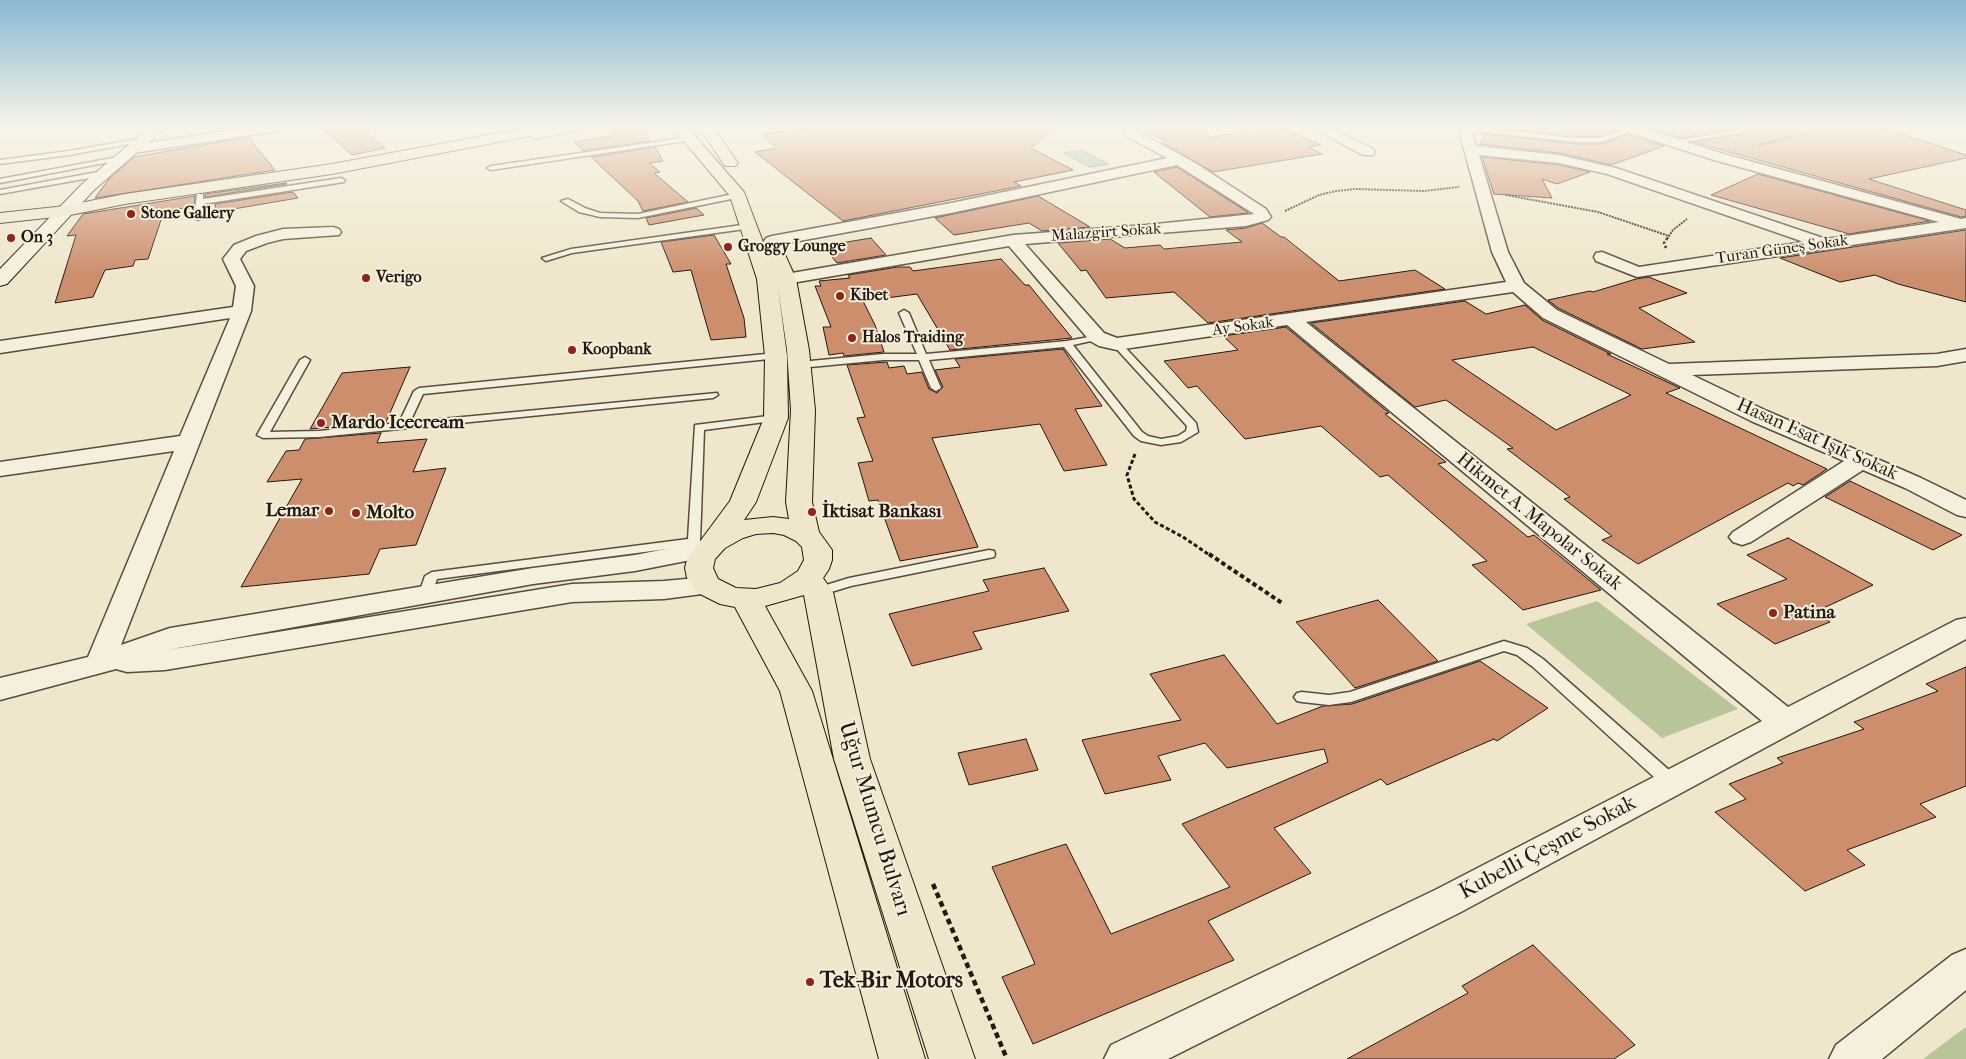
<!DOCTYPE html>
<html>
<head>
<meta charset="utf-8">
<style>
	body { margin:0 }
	canvas { display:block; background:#efe6cb }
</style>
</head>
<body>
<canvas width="1966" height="1059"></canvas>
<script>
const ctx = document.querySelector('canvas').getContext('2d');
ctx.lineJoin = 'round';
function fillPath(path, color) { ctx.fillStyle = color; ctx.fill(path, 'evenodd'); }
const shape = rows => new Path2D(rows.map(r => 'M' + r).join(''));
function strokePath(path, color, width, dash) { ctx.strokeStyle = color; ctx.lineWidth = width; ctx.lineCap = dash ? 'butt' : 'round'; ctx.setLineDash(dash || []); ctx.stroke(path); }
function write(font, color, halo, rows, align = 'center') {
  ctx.font = font + ' "IM FELL French Canon",serif'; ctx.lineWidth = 4; ctx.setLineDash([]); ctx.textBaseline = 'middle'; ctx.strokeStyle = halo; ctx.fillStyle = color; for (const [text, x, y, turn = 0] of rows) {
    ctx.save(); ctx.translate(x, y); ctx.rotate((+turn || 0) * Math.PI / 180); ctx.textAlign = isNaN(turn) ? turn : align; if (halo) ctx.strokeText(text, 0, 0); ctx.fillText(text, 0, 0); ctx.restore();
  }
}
fillPath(shape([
	[1597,601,1738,709,1662,738,1526,624],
	[1966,1027,1966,1059,1923,1059]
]), '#b7c598');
const water = shape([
	[1081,150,1108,164,1090,167,1063,153,1081,150]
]);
fillPath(water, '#9bc0b0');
strokePath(water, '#6b7d70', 1);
const building = shape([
	[321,127,360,127,385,148,352,155,321,127],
	[611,127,641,127,650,141,584,151,574,142,616,135,611,127],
	[812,127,1056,127,1031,148,1073,170,1014,182,1021,186,843,221,755,152,776,148,762,134,812,127],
	[1138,127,1192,127,1211,137,1281,127,1321,145,1308,147,1322,154,1213,172,1163,143,1167,142,1138,127],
	[1488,127,1606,127,1618,130,1600,136,1576,136,1488,127],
	[1658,127,1743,127,1681,138,1658,131,1658,127],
	[1751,127,1881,127,1966,155,1966,158,1869,179,1966,210,1966,216,1961,217,1694,142,1751,133,1753,131,1751,127],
	[1485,134,1576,144,1602,144,1628,134,1664,146,1611,165,1559,153,1480,144,1485,134],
	[248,137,275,170,95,198,108,180,134,157,248,137],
	[655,147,663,161,649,163,660,172,654,173,688,202,643,211,638,201,591,157,655,147],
	[1482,157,1559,165,1590,172,1557,184,1542,179,1552,198,1494,194,1482,157],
	[1177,167,1246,211,1248,213,1210,217,1154,172,1177,167],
	[1758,174,1930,221,1849,234,1711,195,1758,174],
	[286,183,287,184,205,197,205,194,286,183],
	[293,192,298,198,216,212,215,204,293,192],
	[195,196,194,207,164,211,148,259,135,260,133,266,105,270,93,297,55,303,76,235,67,236,83,214,195,196],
	[1038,196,1090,227,1042,231,1029,223,954,235,935,218,1038,196],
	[696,208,704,215,649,225,646,218,696,208],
	[1262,223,1281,237,1284,237,1339,281,1415,270,1445,289,1208,323,1174,292,1106,298,1086,270,1081,271,1058,243,1110,239,1125,248,1160,245,1164,249,1242,242,1226,230,1246,228,1262,223],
	[1966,230,1966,302,1898,284,1875,275,1840,282,1780,258,1966,230],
	[714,235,731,264,726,264,744,318,746,337,711,340,691,270,673,272,661,242,714,235],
	[871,238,886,255,837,263,823,246,871,238],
	[1001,259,1025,285,1029,285,1072,338,950,350,917,294,863,301,875,325,884,352,844,356,843,353,829,355,823,327,831,327,815,286,821,286,819,281,850,278,848,275,898,267,910,267,913,271,1001,259],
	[1649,277,1687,293,1639,308,1695,342,1642,349,1558,308,1548,300,1590,291,1593,292,1636,279,1649,277],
	[1465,301,1486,314,1525,305,1542,320,1611,354,1607,354,1680,388,1666,393,1827,469,1803,485,1798,483,1793,486,1788,483,1638,564,1602,540,1612,536,1564,499,1570,497,1507,449,1513,448,1446,400,1415,407,1311,323,1465,301],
	[1533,347,1631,395,1556,430,1452,360,1533,347],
	[1286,327,1389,413,1385,414,1446,462,1438,464,1528,537,1534,535,1601,590,1523,610,1472,565,1487,561,1388,475,1380,477,1321,426,1245,439,1197,386,1188,388,1164,361,1238,350,1223,336,1286,327],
	[1063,349,1102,406,1075,409,1107,465,1064,471,1040,424,932,438,978,547,900,561,878,500,869,501,858,463,873,461,857,418,865,417,847,365,887,362,889,368,904,366,907,374,922,372,929,389,937,393,943,387,935,370,960,367,955,359,1063,349],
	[410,367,386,422,310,429,342,373,410,367],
	[381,433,377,443,427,439,413,472,446,468,416,545,380,549,369,574,241,587,302,479,267,482,286,451,299,450,305,439,381,433],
	[1850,481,1962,535,1933,550,1825,497,1850,481],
	[1788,538,1873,585,1815,612,1830,622,1775,644,1717,604,1787,579,1747,555,1788,538],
	[1044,568,1069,611,973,632,982,649,912,666,889,614,989,591,983,580,1044,568],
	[1378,600,1438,661,1355,688,1296,622,1378,600],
	[1224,655,1277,724,1323,706,1352,704,1480,661,1548,708,1497,741,1494,739,1387,785,1381,779,1274,828,1311,873,1208,921,1234,960,1033,1044,1002,977,1035,964,992,867,1066,844,1111,934,1230,887,1182,824,1328,762,1324,749,1227,768,1205,743,1158,756,1171,780,1105,794,1082,740,1181,720,1150,674,1224,655],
	[1966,667,1966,786,1920,804,1936,817,1847,850,1865,865,1805,891,1715,812,1746,799,1729,784,1783,763,1777,758,1864,729,1854,722,1938,691,1926,684,1966,667],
	[1026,739,1038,770,969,785,958,753,1026,739],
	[1533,945,1635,1045,1614,1059,1347,1059,1468,993,1462,986,1533,945]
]);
fillPath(building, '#cc8e6d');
strokePath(building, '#241810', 1);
const lane = shape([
	[1465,127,1576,138,1600,138,1634,127,1637,129,1601,142,1576,142,1463,130,1462,129,1465,127],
	[1749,128,1751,129,1751,131,1673,144,1670,142,1749,128],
	[690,137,692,138,692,140,491,170,487,168,491,166,690,137],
	[144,138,147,140,146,141,69,155,0,164,0,160,69,151,144,138],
	[118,157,121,159,120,160,0,183,0,179,118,157],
	[103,171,106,171,106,175,0,194,0,190,103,171],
	[341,178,345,180,344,182,203,204,202,218,198,220,194,218,197,194,203,194,203,199,341,178],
	[738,193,742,195,741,197,638,218,600,217,579,212,561,201,568,199,585,208,600,213,638,214,738,193],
	[749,224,753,226,752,228,572,253,546,261,542,258,571,249,749,224],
	[904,310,909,313,926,354,1067,341,1100,335,1100,339,1073,345,1142,432,1148,436,1161,439,1178,436,1186,431,1187,426,1112,344,1117,341,1120,342,1196,423,1198,432,1181,442,1161,445,1141,441,1134,436,1064,347,929,360,941,388,936,391,931,388,919,360,883,360,800,368,795,365,800,362,883,354,917,354,899,313,904,310],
	[776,353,779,354,779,358,423,394,410,422,717,393,718,395,713,398,319,437,263,438,257,435,300,360,305,357,310,360,270,432,319,431,399,423,414,391,419,388,776,353],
	[776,415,780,416,781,418,780,420,704,430,700,542,698,545,437,579,430,599,420,599,418,596,425,576,432,572,688,539,695,425,776,415],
	[989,550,994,551,995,554,994,557,851,586,818,596,813,595,811,592,813,589,849,578,989,550],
	[1504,641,1527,648,1543,659,1678,778,1680,783,1678,788,1672,789,1666,788,1533,667,1517,655,1504,651,1351,702,1329,705,1302,702,1297,701,1294,697,1297,693,1302,692,1329,695,1350,692,1504,641]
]);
const street = shape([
	[252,127,284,127,278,131,134,153,127,149,134,145,252,127],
	[1122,127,1134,127,1135,130,1197,164,1266,209,1271,217,1268,220,1246,226,1025,244,1104,333,1117,338,1506,282,1492,252,1458,127,1470,127,1476,146,1559,155,1616,168,1826,239,1939,222,1714,160,1621,130,1620,127,1639,127,1724,154,1961,219,1966,218,1966,228,1637,277,1596,261,1594,257,1596,253,1602,252,1639,267,1804,242,1607,174,1559,163,1479,155,1508,252,1524,283,1557,310,1669,364,1937,354,1966,349,1966,361,1937,366,1692,375,1767,411,1921,478,1966,500,1966,517,1957,515,1905,488,1863,470,1751,542,1742,545,1733,542,1729,537,1733,532,1844,461,1751,421,1543,318,1513,292,1306,322,1788,707,1956,620,1966,618,1966,639,1461,912,1168,1059,1104,1059,1111,1045,1435,890,1762,721,1287,325,1117,350,1099,346,1090,341,1009,246,786,284,780,283,777,279,780,275,786,274,1013,235,1146,225,1254,214,1177,165,951,213,772,246,766,244,764,241,766,238,772,236,951,203,1167,158,1124,135,1122,127],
	[1311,127,1327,127,1373,149,1375,152,1373,155,1363,155,1311,127],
	[333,227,339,229,341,232,339,235,283,239,267,243,246,251,240,259,254,286,251,311,121,645,170,628,533,568,635,555,707,541,716,543,720,549,716,555,635,571,533,584,167,650,572,584,664,581,708,577,717,580,721,586,717,592,664,599,572,602,165,670,127,672,116,669,0,700,0,678,88,657,174,451,0,476,0,462,180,436,230,318,0,353,0,341,233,307,236,286,223,259,234,245,256,236,283,229,333,227],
	[1966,949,1966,990,1882,1059,1829,1059,1836,1045,1952,955,1966,949]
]);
const secondary = shape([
	[150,127,166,127,94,190,7,284,0,286,0,269,82,184,150,127]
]);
const primary = shape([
	[531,127,584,127,582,130,536,139,530,136,332,174,125,204,65,216,0,223,0,213,65,206,125,194,332,164,531,127],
	[672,127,687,127,744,192,763,242,766,239,772,238,778,239,796,279,809,350,815,410,812,502,819,532,832,550,832,560,829,569,823,578,833,592,870,759,975,1059,929,1059,834,759,804,595,765,606,812,691,925,1059,879,1059,780,691,735,607,720,604,698,593,687,578,685,568,687,559,730,501,764,418,765,356,757,279,730,196,672,127],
	[778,288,787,350,791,410,786,502,789,519,773,517,744,520,756,502,788,418,787,356,778,288],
	[773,533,784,535,796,541,802,547,804,560,798,571,780,583,756,589,736,588,718,579,713,568,715,559,725,548,743,538,756,534,773,533],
	[699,127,713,127,738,163,735,166,725,166,699,127]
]);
strokePath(lane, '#574c3f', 3);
strokePath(street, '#574c3f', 3);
strokePath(secondary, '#241810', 2);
strokePath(primary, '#241810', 2);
strokePath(shape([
	[1759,145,1829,127],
	[1506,195,1598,212,1669,236],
	[1285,211,1319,195,1336,191,1355,189,1424,191,1459,187],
	[1667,239,1673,230,1687,219]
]), '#241810', 2, [2, 1]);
strokePath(shape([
	[1666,248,1664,243,1668,237]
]), '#241810', 2.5, [2.5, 2]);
strokePath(shape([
	[1135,454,1127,475,1134,499,1155,522,1183,537,1211,556]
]), '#241810', 3, [4, 2.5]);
strokePath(shape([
	[1209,554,1282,603]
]), '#241810', 4, [4.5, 3]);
strokePath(shape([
	[933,884,1007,1059]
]), '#241810', 4.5, [5.5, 4]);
fillPath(lane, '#f5efdd');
fillPath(street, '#f5efdd');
fillPath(secondary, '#f5efdd');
fillPath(primary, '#efe6cb');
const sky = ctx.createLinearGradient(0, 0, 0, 275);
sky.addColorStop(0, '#89b9d2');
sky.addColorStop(0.46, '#f8f4e8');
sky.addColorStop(1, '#f8f4e800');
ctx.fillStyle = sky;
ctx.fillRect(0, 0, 1966, 275);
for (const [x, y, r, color] of [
	[131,214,5,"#8f2418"],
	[11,238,5,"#8f2418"],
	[728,247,5,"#8f2418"],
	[366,278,5,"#8f2418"],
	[840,296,5,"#8f2418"],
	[852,338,5,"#8f2418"],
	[572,350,5,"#8f2418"],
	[321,423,5,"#8f2418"],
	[329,511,5,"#8f2418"],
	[812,512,5,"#8f2418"],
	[356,513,5,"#8f2418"],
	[1773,613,5,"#8f2418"],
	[810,982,5,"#8f2418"]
]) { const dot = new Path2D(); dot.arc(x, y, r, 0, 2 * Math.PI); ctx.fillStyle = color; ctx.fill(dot); strokePath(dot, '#f5efdd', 2); }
write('bold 16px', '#241810', '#f5efdd', [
	["Stone Gallery",141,214],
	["On 3",21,238],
	["Groggy Lounge",738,247],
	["Verigo",376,278],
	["Kibet",850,296],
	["Halos Traiding",862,338],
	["Koopbank",582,350]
], 'left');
write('16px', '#241810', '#f5efdd', [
	["Malazgirt Sokak",1106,233,-4],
	["Turan Güneş Sokak",1782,250,-8],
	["Ay Sokak",1243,327,-8]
]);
write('bold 19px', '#241810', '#f5efdd', [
	["Mardo Icecream",331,423],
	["Lemar",319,511,"right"],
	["İktisat Bankası",822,512],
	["Molto",366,513],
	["Patina",1783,613]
], 'left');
write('19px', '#241810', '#f5efdd', [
	["Hasan Esat Işık Sokak",1817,440,24],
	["Hikmet A. Mapolar Sokak",1539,522,39]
]);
write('22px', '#241810', '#f5efdd', [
	["Uğur Mumcu Bulvarı",874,819,73],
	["Kubelli Çeşme Sokak",1548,848,-28]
]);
write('bold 22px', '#241810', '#f5efdd', [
	["Tek-Bir Motors",820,982]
], 'left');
</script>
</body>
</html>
